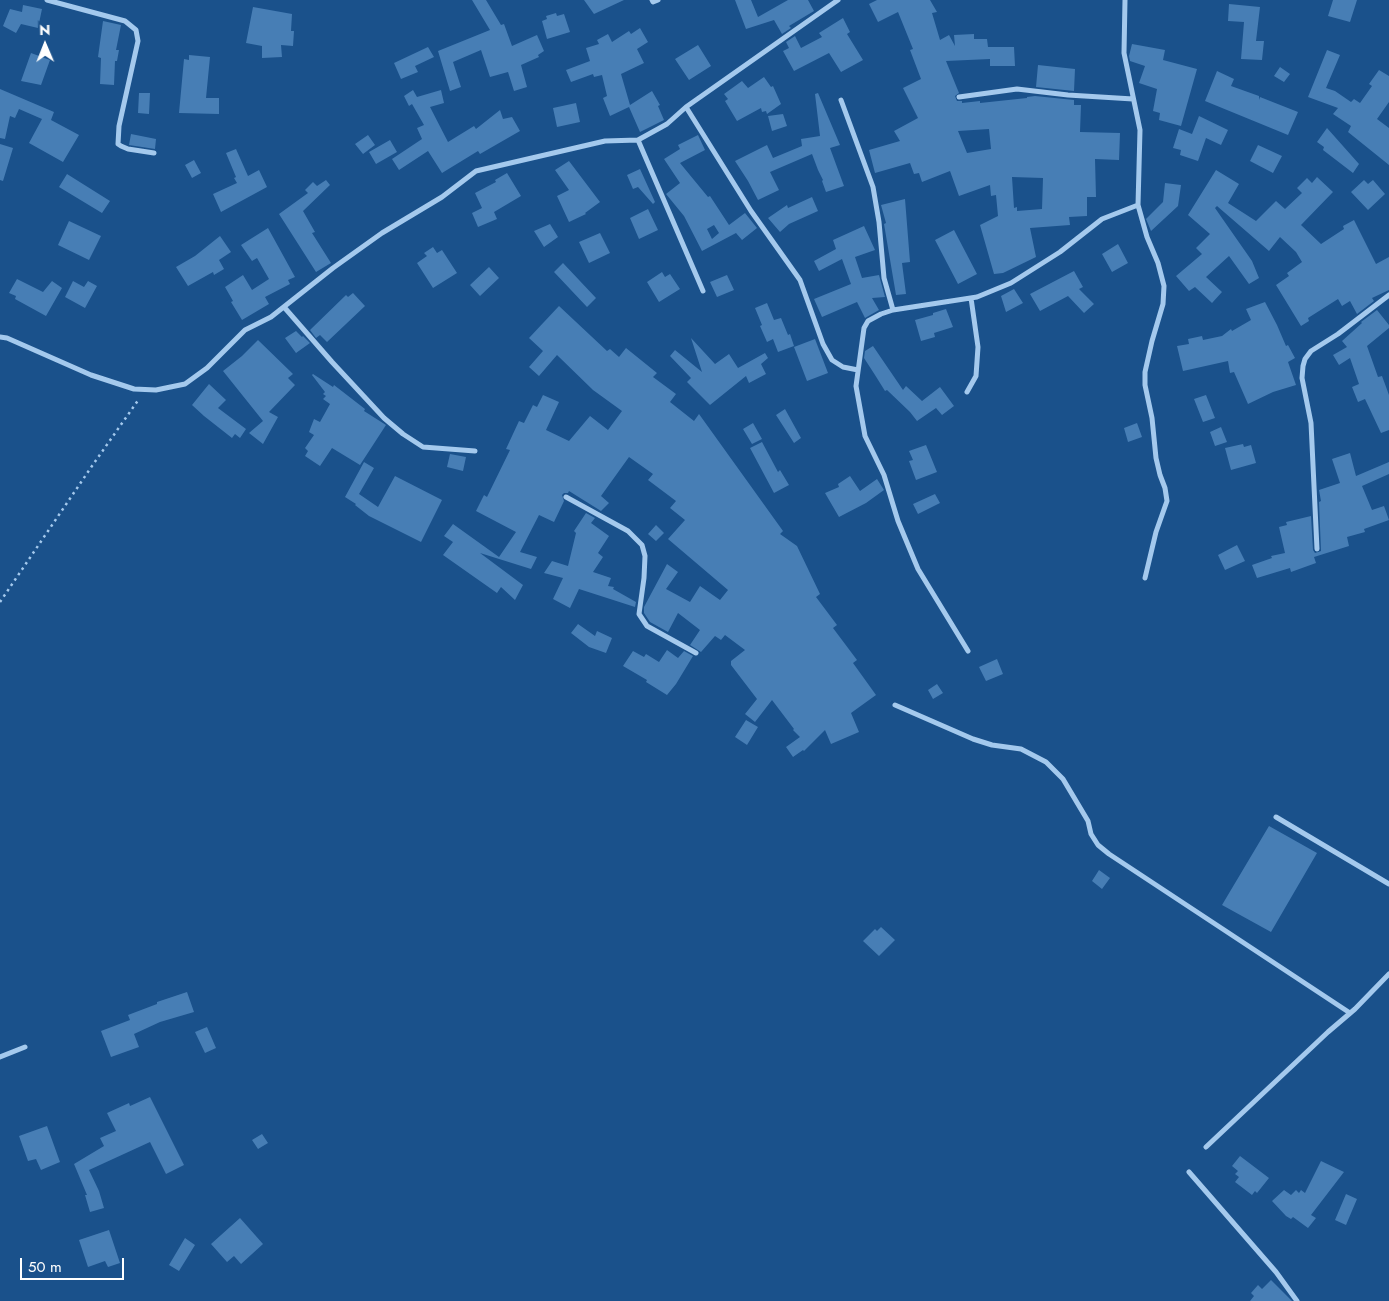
<!DOCTYPE html>
<html>
<head>
<meta charset="utf-8">
<style>
	body { margin:0 }
	#map { position:relative; width:1389px; height:1301px; overflow:hidden; background:#1a518b; font-family:Jost,sans-serif }
	canvas { display:block }
	.north { position:absolute; left:20px; top:20px; width:50px; height:50px; -webkit-text-stroke:4px #1a518b; paint-order:stroke; rotate:359deg; font-size:14px; font-weight:700; line-height:20px; text-align:center; color:#fff }
	.north::after { content:''; display:block; margin:auto; width:18px; height:22px; background:#fff; clip-path:polygon(50% 0,100% 100%,50% 72%,0 100%) }
	.scale { position:absolute; left:20px; top:1258px; width:104px; height:22px; box-sizing:border-box; border:2px solid #fff; border-top:0; padding-left:6px; font-size:15px; line-height:18px; white-space:nowrap; color:#fff; -webkit-text-stroke:4px #1a518b; paint-order:stroke }
</style>
</head>
<body>
<div id="map">
<canvas width="1389" height="1301"></canvas>
<div class="north">N</div>
<div class="scale">50 m</div>
</div>
<script>
const ctx = document.querySelector('canvas').getContext('2d');
ctx.lineJoin = 'round';
function fillPath(path, color) { ctx.fillStyle = color; ctx.fill(path, 'evenodd'); }
const shape = rows => new Path2D(rows.map(r => 'M' + r).join(''));
function strokePath(path, color, width, dash) { ctx.strokeStyle = color; ctx.lineWidth = width; ctx.lineCap = dash ? 'butt' : 'round'; ctx.setLineDash(dash || []); ctx.stroke(path); }
fillPath(shape([
	[472,0,486,0,501,25,504,24,512,46,537,35,544,51,538,55,539,57,521,65,527,87,514,91,508,72,490,77,481,50,453,62,461,87,450,91,438,51,490,30],
	[584,0,624,0,594,14],
	[735,0,751,0,758,17,788,0,808,0,814,11,789,26,791,28,782,34,774,20,746,29],
	[877,0,930,0,937,12,932,13,940,40,949,35,955,46,954,35,974,34,974,39,987,39,988,47,1014,47,1015,66,990,66,990,59,946,61,959,93,955,96,957,101,962,101,962,103,980,101,980,103,1027,98,1027,97,1035,96,1074,100,1074,105,1081,105,1080,132,1120,133,1119,160,1095,159,1096,197,1087,197,1087,216,1069,217,1070,225,1030,228,1036,257,1003,273,994,274,980,225,998,216,996,195,991,196,990,185,959,196,950,171,922,182,919,173,914,174,910,163,875,173,869,150,900,141,894,131,918,118,903,88,921,79,910,50,913,49,898,12,878,22,869,4],
	[989,129,991,149,967,153,958,131],
	[1012,177,1043,178,1042,209,1017,211,1017,207,1014,208],
	[1333,0,1357,0,1350,22,1328,16],
	[1229,4,1260,7,1256,41,1264,41,1262,60,1241,59,1244,22,1228,21],
	[23,5,42,9,38,28,21,24,16,33,3,26,10,9,22,12],
	[253,7,292,14,291,31,294,31,293,46,281,45,282,57,262,58,262,46,246,43],
	[556,13,557,16,564,14,570,32,547,39,542,21,547,19,546,16],
	[843,18,850,32,847,34,863,60,841,72,829,53,794,71,783,51,789,48,786,42,795,36,801,48,822,37,819,33],
	[103,21,121,25,116,50,119,50,117,61,115,61,114,85,100,84,101,58,98,57],
	[640,28,648,42,637,49,644,63,621,74,630,105,652,91,660,105,658,106,664,120,640,132,629,107,610,116,603,98,607,96,602,75,594,77,593,74,571,82,566,70,590,61,586,48,599,44,597,40,608,34,612,42,629,31,631,34],
	[1132,44,1165,50,1163,60,1197,69,1181,126,1159,120,1160,113,1153,111,1157,89,1139,83,1145,66,1130,61,1129,56],
	[698,45,711,66,689,80,675,59],
	[428,47,434,57,415,66,418,72,401,79,394,63],
	[1327,50,1340,55,1326,88,1335,91,1351,102,1354,99,1360,103,1372,86,1369,84,1379,70,1389,76,1389,102,1377,119,1389,128,1389,165,1348,132,1351,126,1333,114,1338,108,1308,97],
	[31,53,50,60,41,85,21,81],
	[189,55,210,57,206,98,219,98,219,114,179,113,184,59,189,60],
	[1038,65,1075,69,1074,91,1036,87],
	[1280,67,1290,74,1284,82,1274,76],
	[1217,71,1234,79,1231,86,1259,96,1259,100,1260,97,1298,112,1288,135,1205,101],
	[764,77,771,87,773,86,781,104,767,114,766,111,762,112,761,108,737,121,725,101,728,99,724,94,742,81,748,88],
	[0,89,54,112,51,120,79,135,63,162,29,143,42,119,19,109,15,118,10,116,5,139,0,138],
	[413,90,417,97,441,90,444,103,430,107,448,142,474,126,476,129,500,110,503,119,512,117,520,131,480,154,478,151,442,173,428,151,399,170,392,159,422,139,417,128,424,125,412,104,409,106,404,96],
	[139,93,150,93,149,114,138,113],
	[818,93,840,145,830,148,844,186,826,192,822,181,823,180,818,170,812,154,770,172,779,190,758,200,748,181,735,161,767,145,773,158,802,146,801,139,820,136,815,94],
	[576,103,580,122,557,127,553,108],
	[783,114,787,126,772,131,768,116],
	[1199,116,1228,130,1221,145,1206,138,1198,161,1180,155,1181,150,1173,148,1179,129,1192,134],
	[1327,128,1359,164,1353,173,1323,150,1324,147,1317,142],
	[131,134,156,139,155,149,129,145],
	[368,135,375,145,363,154,355,144],
	[698,135,705,150,680,163,708,197,710,196,729,225,745,213,757,228,742,240,736,233,702,251,684,216,666,194,680,183,664,159,680,149,678,145],
	[714,225,719,233,712,239,707,229],
	[390,140,397,152,376,164,369,152],
	[0,144,13,148,3,181,0,180],
	[1258,145,1282,156,1273,173,1250,161],
	[236,149,248,176,259,170,267,187,221,212,213,194,237,183,234,178,236,177,226,153],
	[194,160,201,173,192,178,185,165],
	[569,161,600,202,585,213,586,214,569,222,557,196,569,190,555,170],
	[640,169,655,202,653,204,638,187,633,189,627,175],
	[1216,170,1239,184,1228,203,1256,221,1276,201,1285,209,1302,193,1297,188,1307,178,1312,183,1317,177,1333,192,1301,225,1321,244,1344,229,1343,226,1354,220,1376,264,1389,257,1389,290,1372,298,1374,301,1357,314,1350,301,1342,306,1338,299,1308,318,1309,321,1301,326,1276,285,1289,276,1287,273,1302,262,1296,252,1280,237,1269,251,1217,206,1215,208,1252,261,1259,278,1249,284,1229,256,1206,277,1222,292,1212,303,1195,287,1189,291,1176,276,1202,254,1196,248,1210,234,1188,215],
	[507,173,521,196,494,212,497,219,478,227,472,213,482,208,475,193,496,182,495,180],
	[67,174,110,201,102,213,59,187],
	[326,180,330,185,303,211,315,232,312,233,331,263,316,272,279,214,308,193,305,190,313,182,317,186],
	[1364,180,1368,184,1373,180,1385,194,1368,210,1351,192],
	[1165,183,1181,185,1178,206,1151,231,1146,219,1163,202],
	[812,197,818,211,789,224,780,232,768,218,787,205,788,208],
	[905,199,910,262,902,263,906,294,896,295,884,224,886,223,881,205],
	[648,209,658,230,639,239,630,218],
	[69,221,101,236,89,260,58,245],
	[550,224,558,237,544,247,534,231],
	[864,226,875,250,855,257,862,278,879,275,885,297,872,298,879,310,865,318,857,302,822,317,814,299,851,284,842,259,819,271,814,261,836,249,833,240],
	[268,228,295,277,288,280,290,284,265,297,269,304,242,320,231,302,233,301,225,287,243,275,252,290,269,279,257,258,252,261,241,245],
	[954,230,977,274,958,284,935,240],
	[600,233,610,253,589,263,579,242],
	[220,236,231,252,219,260,224,269,214,275,213,272,188,286,176,267,195,256],
	[1118,244,1128,263,1112,272,1102,254],
	[433,247,437,253,442,250,457,273,433,288,417,263,427,256,424,253],
	[563,263,596,298,587,307,554,272],
	[489,267,499,278,480,296,470,285],
	[1074,271,1083,287,1079,289,1094,304,1084,313,1068,296,1040,311,1030,294],
	[662,272,665,277,670,274,680,289,659,302,647,282],
	[727,275,734,290,717,297,710,282],
	[17,279,43,292,52,281,62,288,46,316,15,299,16,296,9,293],
	[73,281,84,287,88,281,97,286,85,308,65,297],
	[1014,289,1023,303,1006,312,1001,296],
	[353,293,365,306,327,342,320,335,316,338,310,330,346,295,348,297],
	[1265,302,1277,325,1286,346,1288,345,1295,358,1288,362,1296,385,1273,392,1248,404,1234,372,1230,373,1228,361,1183,371,1177,346,1189,344,1188,339,1202,336,1203,340,1222,336,1231,329,1232,331,1251,320,1246,309],
	[767,303,774,320,781,318,788,335,790,334,794,346,778,352,773,339,767,342,760,326,762,325,755,308],
	[559,306,607,351,610,349,619,357,626,348,657,373,653,377,676,394,670,402,694,421,699,414,783,531,780,534,797,546,820,594,816,597,837,625,833,628,857,660,853,663,876,695,851,713,859,732,831,744,825,730,804,751,803,750,793,757,786,747,800,737,793,730,794,729,772,700,755,722,745,714,757,699,731,665,731,661,745,650,725,635,721,640,715,636,701,652,690,645,700,630,678,613,668,632,650,622,644,613,644,607,667,564,678,572,666,589,690,602,700,586,720,600,728,590,668,539,685,520,670,508,676,501,648,480,653,474,629,457,601,496,609,503,601,511,569,491,568,493,564,493,562,495,564,501,554,522,539,515,520,552,537,557,531,569,480,553,523,585,515,600,501,587,497,593,443,555,453,542,444,536,453,524,499,557,516,532,476,511,484,495,487,497,510,450,506,449,519,421,524,423,533,405,537,407,543,395,559,402,546,430,569,441,590,416,608,430,622,411,593,390,557,355,539,376,529,367,543,351,529,338],
	[946,309,953,327,934,333,935,337,921,341,915,320,933,315,933,313],
	[1377,310,1389,325,1389,328,1367,346,1378,377,1382,376,1389,395,1389,430,1381,433,1365,399,1358,402,1352,387,1359,384,1350,358,1339,365,1333,355,1347,347,1342,341,1362,323,1361,322],
	[296,331,302,337,303,336,310,343,296,353,285,338],
	[691,338,715,364,729,354,738,368,765,353,768,358,761,364,766,374,749,383,746,376,710,405,687,382,691,378,670,356,675,350,702,372],
	[815,339,828,373,807,381,794,347],
	[258,340,293,374,288,378,295,385,269,412,278,417,263,444,249,433,263,421,223,371,242,356],
	[873,346,903,390,906,386,922,401,940,387,954,406,942,415,936,408,917,421,910,412,887,390,885,391,875,375,864,358,865,351],
	[313,374,333,387,334,385,365,409,364,411,386,425,360,465,332,448,320,466,305,456,308,451,305,448,314,435,309,432,314,419,320,422,330,404,323,399,326,396,323,394,325,392,312,375],
	[209,384,226,400,218,408,246,429,240,438,235,434,232,438,204,416,192,405],
	[1206,395,1215,418,1203,422,1194,399],
	[785,409,801,438,794,443,776,415],
	[753,423,762,439,752,444,743,429],
	[1137,423,1142,437,1128,442,1124,428],
	[1221,427,1227,442,1215,446,1210,432],
	[762,442,778,472,780,470,789,485,774,493,750,448],
	[1243,444,1244,447,1251,445,1256,463,1231,470,1225,448],
	[926,445,937,472,916,480,909,461,913,460,909,451],
	[1350,453,1356,476,1389,462,1389,474,1362,486,1372,510,1384,506,1389,520,1364,529,1365,532,1347,537,1349,546,1314,557,1316,563,1291,572,1290,568,1257,578,1252,565,1272,558,1271,556,1285,553,1279,527,1287,525,1286,522,1311,516,1313,550,1315,553,1321,551,1319,502,1321,501,1319,490,1340,483,1332,459],
	[450,454,466,457,463,471,447,467],
	[364,462,374,468,359,494,378,507,395,476,442,500,421,542,369,516,355,505,356,504,345,497],
	[850,476,860,491,877,479,884,490,866,503,839,517,825,493,839,487,838,484],
	[935,494,940,503,918,514,913,504],
	[586,513,595,518,591,523,609,536,598,553,603,557,593,572,611,578,608,586,614,587,613,589,636,602,635,607,579,589,570,608,553,599,563,578,544,573,552,561,568,566,576,533,574,531],
	[656,525,664,533,656,541,648,534],
	[1237,545,1245,561,1225,570,1218,555],
	[578,624,595,636,597,631,612,638,606,653,589,647,571,633],
	[667,650,678,658,684,651,693,656,676,684,667,695,646,682,647,680,623,666,633,651,644,657,646,654,659,662],
	[997,659,1003,674,986,681,979,667],
	[937,684,943,693,933,699,928,690],
	[746,720,758,727,747,745,735,737],
	[1269,826,1317,853,1271,932,1222,905],
	[1099,870,1110,878,1102,889,1092,881],
	[881,927,895,940,879,956,863,941,875,929,877,931],
	[187,992,194,1012,160,1022,134,1034,139,1047,111,1057,101,1031,130,1020,128,1015,157,1004,157,1002],
	[207,1027,216,1048,205,1053,195,1032],
	[150,1097,184,1165,166,1174,150,1142,89,1170,99,1191,104,1208,90,1212,85,1195,87,1195,74,1164,104,1146,100,1138,116,1131,107,1113,129,1103,130,1106],
	[47,1126,60,1162,41,1170,36,1159,28,1161,19,1136],
	[262,1134,268,1143,258,1149,252,1140],
	[1240,1156,1269,1178,1257,1193,1255,1191,1252,1195,1235,1182,1239,1177,1235,1174,1238,1171,1232,1166],
	[1321,1161,1344,1172,1311,1215,1316,1218,1308,1228,1293,1217,1291,1219,1286,1216,1272,1201,1284,1190,1291,1195,1296,1190,1299,1193,1301,1190,1305,1193],
	[1346,1194,1357,1199,1346,1225,1335,1220],
	[240,1218,263,1244,241,1264,234,1256,227,1262,211,1244],
	[109,1230,120,1263,108,1267,105,1261,88,1267,79,1240],
	[185,1238,195,1245,179,1271,169,1265],
	[1271,1280,1292,1301,1250,1301,1254,1296,1251,1293,1258,1285,1262,1289]
]), '#477eb5');
strokePath(shape([
	[0,602,92,466,139,399]
]), '#a4c9ed', 2.5, [2.5, 4]);
strokePath(shape([
	[47,0,125,21,136,30,138,41,119,126,118,144,121,146,128,149,154,153],
	[652,0,653,2,658,0],
	[1125,0,1124,53,1140,130,1138,205,1147,237,1158,263,1164,286,1163,304,1152,341,1145,372,1145,385,1152,418,1156,458,1160,475,1165,488,1167,501,1156,532,1145,578],
	[959,97,1017,89,1068,95,1133,99],
	[841,100,873,187,879,222,884,278,893,310],
	[686,107,751,211,800,280,823,344,832,360,843,367,858,370],
	[638,140,703,291],
	[284,307,332,362,384,418,403,434,423,447,475,451],
	[0,337,7,338,91,375,134,389,156,390,185,384,207,368,245,330,271,317,333,268,382,233,442,197,476,171,605,141,638,140,667,124,686,107,838,0],
	[967,392,976,376,978,347,971,298],
	[566,497,628,531,642,545,645,556,644,578,639,614,647,626,696,653],
	[1317,549,1311,423,1302,378,1303,366,1305,359,1311,351,1338,334,1389,295],
	[968,651,918,569,898,521,884,475,865,436,856,386,864,328,868,321,881,314,893,310,977,297,1011,283,1060,252,1102,219,1138,205],
	[895,705,973,739,992,745,1021,749,1046,762,1063,779,1088,821,1091,834,1098,845,1109,854,1350,1013],
	[1276,817,1389,884],
	[0,1057,25,1047],
	[1206,1147,1328,1032,1355,1009,1389,974],
	[1189,1172,1276,1272,1297,1301]
]), '#a4c9ed', 5);
</script>
</body>
</html>
